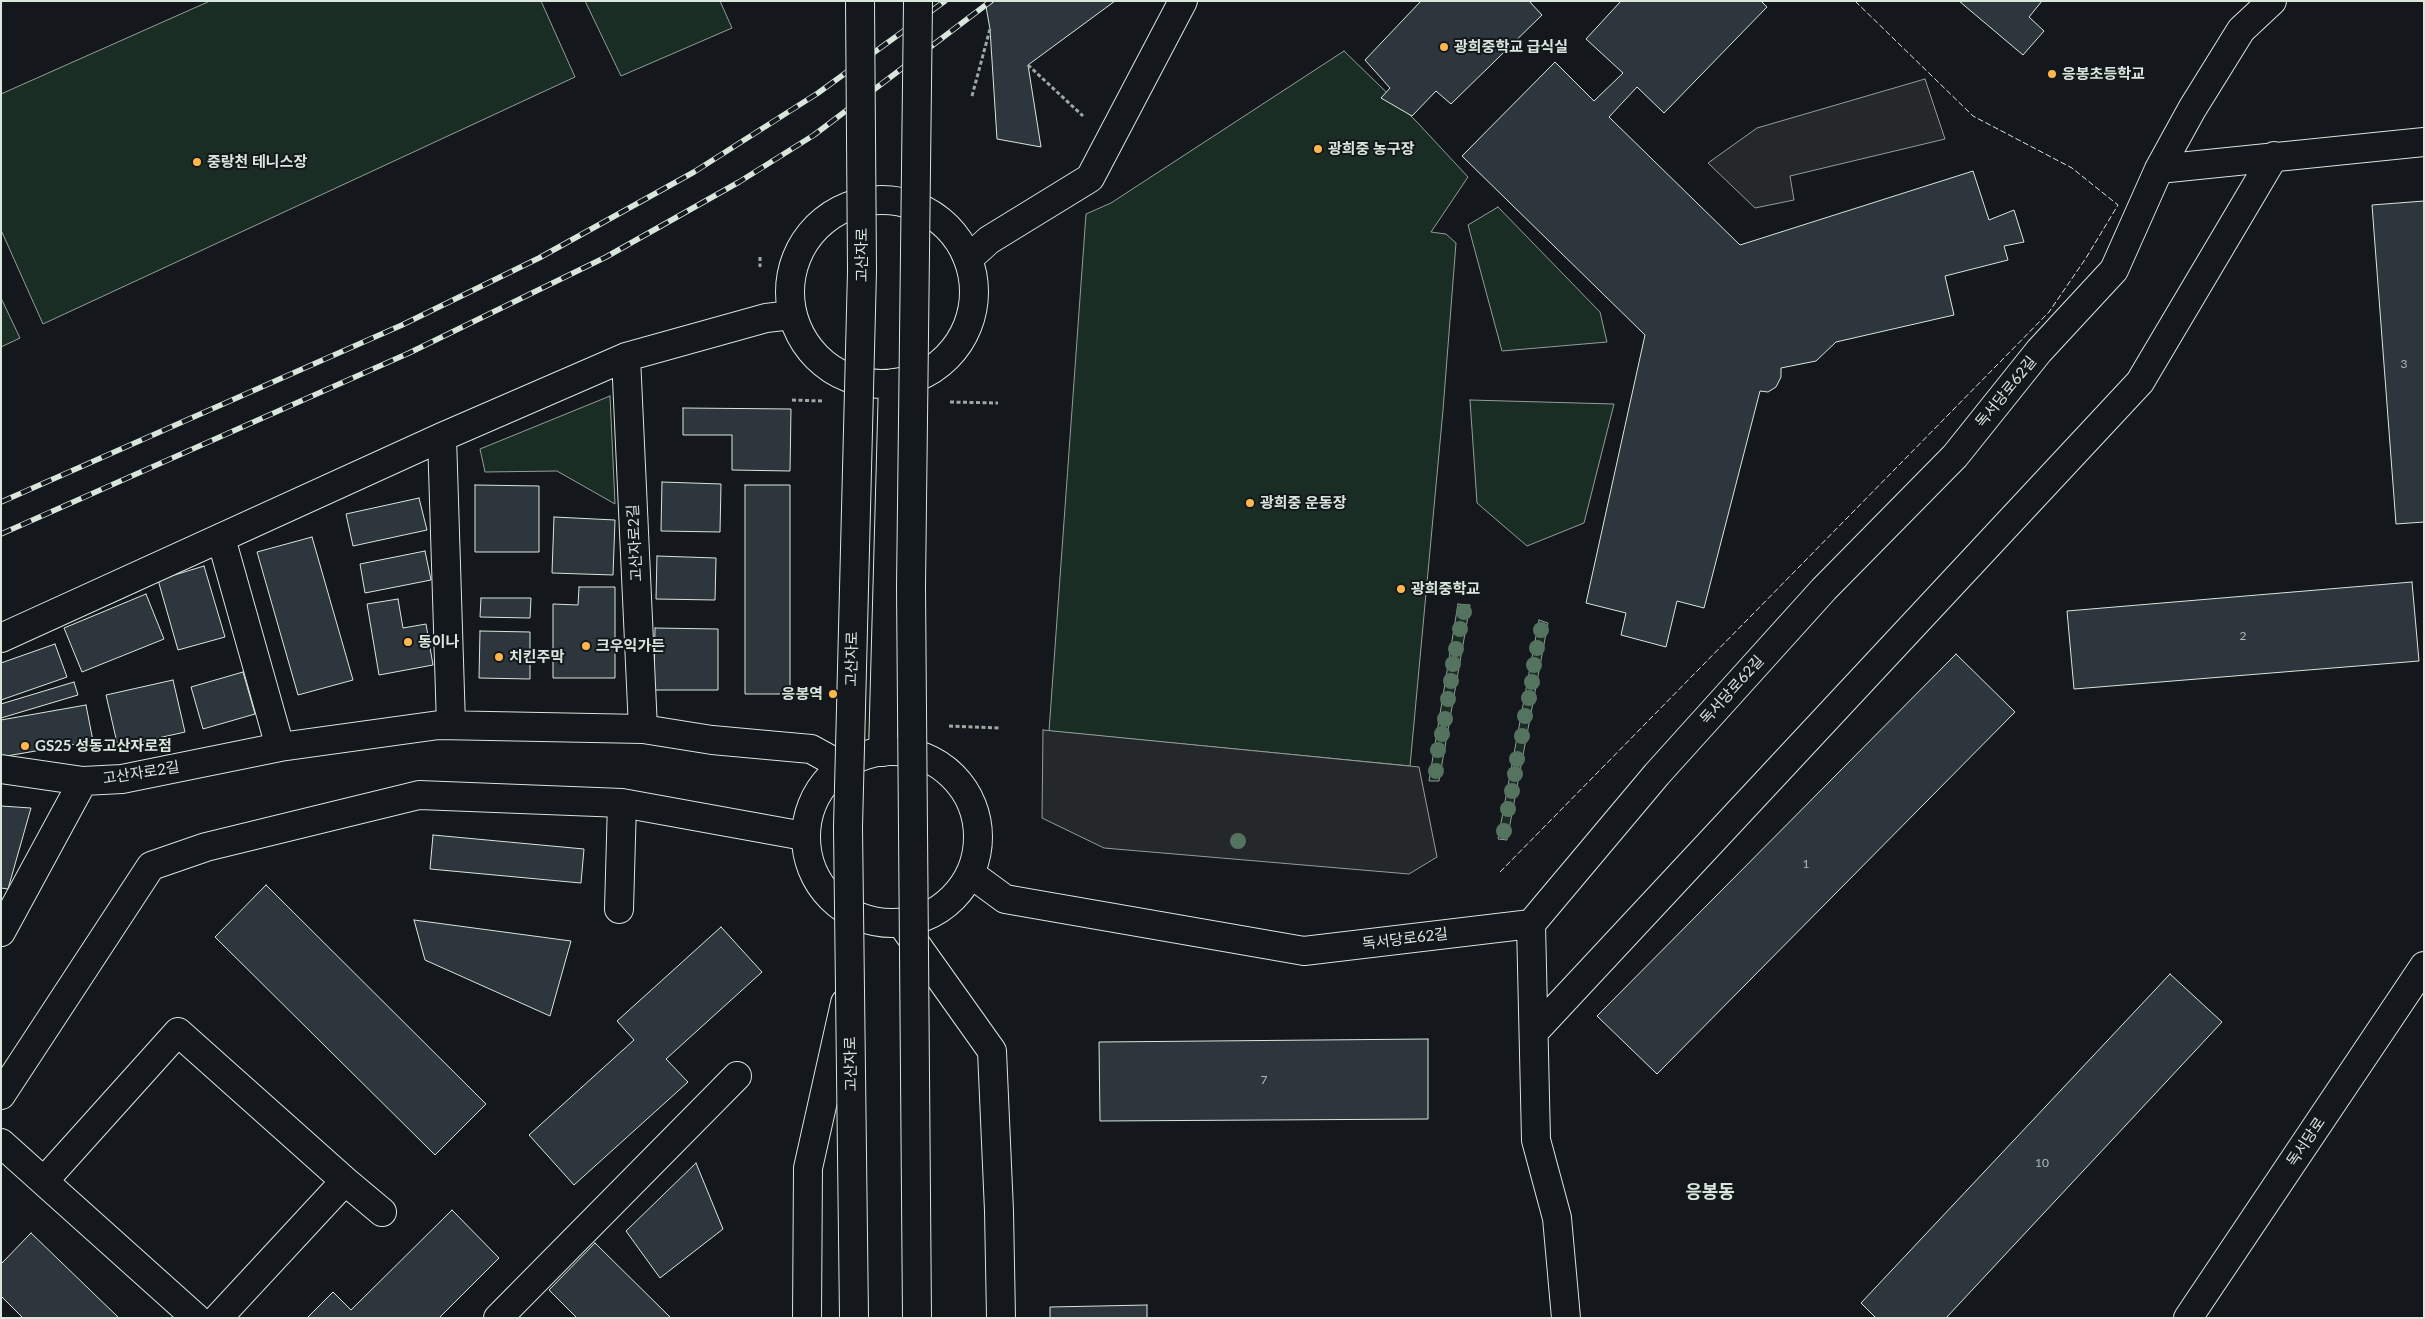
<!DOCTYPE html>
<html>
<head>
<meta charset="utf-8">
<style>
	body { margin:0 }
	#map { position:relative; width:2425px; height:1319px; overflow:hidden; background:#14181c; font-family:Lato,sans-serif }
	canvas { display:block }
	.frame { position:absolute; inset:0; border:2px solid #d8e6dc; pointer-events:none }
</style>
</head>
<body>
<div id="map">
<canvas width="2425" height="1319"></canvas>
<div class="frame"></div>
</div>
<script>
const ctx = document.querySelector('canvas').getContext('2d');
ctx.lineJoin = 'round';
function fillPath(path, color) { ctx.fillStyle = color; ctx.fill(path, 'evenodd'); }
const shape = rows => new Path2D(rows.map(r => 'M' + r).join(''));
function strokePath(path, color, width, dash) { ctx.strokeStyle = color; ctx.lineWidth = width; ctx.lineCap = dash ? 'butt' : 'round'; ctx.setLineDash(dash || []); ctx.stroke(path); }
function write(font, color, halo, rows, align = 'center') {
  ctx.font = font + ' Lato,"Noto Sans KR",sans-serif'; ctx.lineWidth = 4; ctx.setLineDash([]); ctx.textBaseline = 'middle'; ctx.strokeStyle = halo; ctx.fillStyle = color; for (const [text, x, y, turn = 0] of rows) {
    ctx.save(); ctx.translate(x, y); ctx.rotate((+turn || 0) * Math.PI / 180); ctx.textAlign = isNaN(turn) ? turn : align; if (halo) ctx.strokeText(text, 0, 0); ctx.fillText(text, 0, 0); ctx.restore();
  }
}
const green = shape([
	[210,1,541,1,575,77,43,324,1,230,1,94,210,1],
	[585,1,720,1,732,28,621,76,585,1],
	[1344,51,1416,121,1468,177,1431,232,1446,234,1456,243,1443,410,1410,766,1049,731,1086,214,1111,203,1344,51],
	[1498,207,1600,312,1607,342,1502,351,1468,225,1498,207],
	[1,298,20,338,1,347,1,298],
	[610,396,615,504,557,471,485,472,480,449,610,396],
	[1470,400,1614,404,1584,523,1527,546,1477,503,1470,400],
	[1458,604,1470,605,1439,781,1429,781,1458,604],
	[1539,620,1548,623,1507,840,1498,839,1539,620]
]);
fillPath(green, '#1a2d24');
strokePath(green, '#939e99', 1);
const parking = shape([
	[1925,79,1945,139,1790,176,1794,200,1755,208,1708,163,1757,128,1925,79],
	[1043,730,1419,767,1437,857,1409,874,1104,848,1042,818,1043,730]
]);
fillPath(parking, '#24282b');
strokePath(parking, '#939e99', 1);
const building = shape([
	[985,1,1115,1,1028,65,1041,147,997,139,990,29,985,1],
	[1421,1,1529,1,1542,15,1451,104,1436,91,1412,116,1381,98,1390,88,1365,60,1421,1],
	[1621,1,1761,1,1767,7,1664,113,1637,87,1609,117,1740,245,1973,171,1989,220,2014,210,2024,242,2004,246,2008,260,1945,276,1954,315,1836,342,1816,361,1781,368,1781,377,1776,387,1768,392,1760,391,1704,608,1677,601,1666,647,1621,635,1626,613,1586,603,1645,335,1462,156,1555,62,1594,101,1623,73,1586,39,1621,1],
	[1959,1,2042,1,2029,17,2044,31,2023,55,1959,1],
	[2424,201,2424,522,2396,524,2372,205,2424,201],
	[683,408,791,409,790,471,732,470,732,435,683,435,683,408],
	[662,482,721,484,720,532,661,531,662,482],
	[475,485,539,486,539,552,475,552,475,485],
	[745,485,790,485,790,694,745,694,745,485],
	[419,498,427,530,353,546,346,514,419,498],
	[554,517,615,520,613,575,552,573,554,517],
	[312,537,353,680,298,695,257,552,312,537],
	[425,551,431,580,365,593,360,564,425,551],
	[657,556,716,558,715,600,656,599,657,556],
	[204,566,225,637,178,650,158,580,204,566],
	[2412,582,2419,661,2074,689,2067,611,2412,582],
	[579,587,615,587,615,678,553,678,553,604,578,605,579,587],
	[146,594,164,639,82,672,64,628,146,594],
	[481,598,531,598,530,618,480,617,481,598],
	[398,599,403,628,426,624,433,665,379,675,367,604,398,599],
	[655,628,718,629,718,690,654,690,655,628],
	[480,631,530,632,530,679,479,678,480,631],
	[55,644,67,677,1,700,1,663,55,644],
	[1956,654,2015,712,1657,1074,1597,1016,1956,654],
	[243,672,255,714,203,729,191,687,243,672],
	[173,680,185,732,118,747,106,695,173,680],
	[74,682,78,695,1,718,1,704,74,682],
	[86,705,93,741,1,757,1,720,86,705],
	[1,806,31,808,8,889,1,888,1,806],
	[433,835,584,849,581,883,430,869,433,835],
	[266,885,486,1104,435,1155,215,937,266,885],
	[414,920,571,941,550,1016,425,960,414,920],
	[721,927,762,972,666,1059,688,1082,574,1185,529,1135,634,1040,617,1021,721,927],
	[2170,974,2222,1022,1946,1318,1876,1318,1861,1303,2170,974],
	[1428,1039,1428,1119,1100,1121,1099,1042,1428,1039],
	[696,1163,723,1229,660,1278,626,1231,696,1163],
	[452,1210,499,1258,439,1318,307,1318,333,1292,351,1310,452,1210],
	[31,1233,119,1318,23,1318,1,1296,1,1264,31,1233],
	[595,1243,671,1318,577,1318,549,1290,595,1243],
	[1147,1305,1147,1318,1050,1318,1050,1307,1147,1305]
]);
fillPath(building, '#2c363c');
strokePath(building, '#d8e6dc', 1);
const minor = shape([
	[2159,169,2424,142],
	[968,259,989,240,1090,178,1183,1],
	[626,357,643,729],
	[442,437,451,725],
	[221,538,280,747],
	[1,638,442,437,626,357,766,318,792,315],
	[1,769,83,781,122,779,280,747,439,725,643,729,712,740,811,749,842,766],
	[971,874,1005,899,1304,951,1531,924,1657,774,1824,589,1955,456,2039,351,2114,270,2159,169,2192,109,2241,30,2272,1],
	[619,909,622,803],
	[1531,924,1536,1140,1557,1218,1566,1318],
	[1,932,83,781],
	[1534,1032,2140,382,2274,156],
	[1,1095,151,866,206,847,419,795,622,803,804,836],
	[1,1143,196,1318],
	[44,1181,178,1032,345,1181,218,1318],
	[345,1181,382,1212],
	[498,1318,737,1076]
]);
const major = shape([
	'790 292a92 92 0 1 1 184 0a92 92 0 1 1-184 0Z',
	'806 837a86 86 0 1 1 172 0a86 86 0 1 1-172 0Z',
	[883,752,893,383],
	[906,930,992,1051,999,1211,1001,1318],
	[807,1318,808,1168,845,1003],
	[2188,1318,2424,966]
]);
strokePath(minor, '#d8e6dc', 30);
strokePath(major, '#d8e6dc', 30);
strokePath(shape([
	[750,1,750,2],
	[1028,65,1083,116],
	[972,96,990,29],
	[760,257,760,267],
	[792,400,822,401],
	[950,402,998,403],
	[949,726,1001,728]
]), '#9da8a2', 3, [4, 2.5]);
strokePath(minor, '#14181c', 28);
strokePath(major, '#14181c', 28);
const rail = shape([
	[1,502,402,325,539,258,694,172,818,93,945,1],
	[1,534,409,353,606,257,739,182,814,135,991,1]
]);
strokePath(rail, '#d8e6dc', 5.5);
strokePath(rail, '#14181c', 4, [11]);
const majorBridge = shape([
	[854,1318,848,827,862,271,860,1],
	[917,1318,911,587,918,1]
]);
strokePath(majorBridge, '#d8e6dc', 30, []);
strokePath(majorBridge, '#14181c', 28);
strokePath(shape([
	[1500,872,2049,312,2086,258,2118,205,2072,168,1973,116,1855,1]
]), '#d8e6dc', 1, [6, 2.5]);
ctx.fillStyle = '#55745f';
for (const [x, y] of [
	[1464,612],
	[1460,629],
	[1541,630],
	[1537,648],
	[1456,649],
	[1453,664],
	[1534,665],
	[1451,681],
	[1532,682],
	[1529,698],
	[1448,699],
	[1525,716],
	[1445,719],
	[1442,734],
	[1522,736],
	[1438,750],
	[1517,759],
	[1436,771],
	[1515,774],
	[1512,791],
	[1508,809],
	[1504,831],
	[1238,841]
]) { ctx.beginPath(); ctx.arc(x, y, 8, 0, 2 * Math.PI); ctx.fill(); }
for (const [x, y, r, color] of [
	[1444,47,5,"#ffb74d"],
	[2052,74,5,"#ffb74d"],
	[1318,149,5,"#ffb74d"],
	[197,162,5,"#ffb74d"],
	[1250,503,5,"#ffb74d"],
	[1401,589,5,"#ffb74d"],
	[408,642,5,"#ffb74d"],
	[586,646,5,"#ffb74d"],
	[499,657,5,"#ffb74d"],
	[833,694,5,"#ffb74d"],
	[25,746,5,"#ffb74d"]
]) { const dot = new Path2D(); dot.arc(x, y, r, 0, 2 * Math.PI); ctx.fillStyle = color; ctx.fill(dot); strokePath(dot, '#14181c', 2); }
write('12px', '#adbab4', null, [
	["3",2404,364],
	["2",2243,636],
	["1",1806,864],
	["7",1264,1080],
	["10",2042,1163]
]);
write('bold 15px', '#d8e6dc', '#14181c', [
	["광희중학교 급식실",1454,47],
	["응봉초등학교",2062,74],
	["광희중 농구장",1328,149],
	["중랑천 테니스장",207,162],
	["광희중 운동장",1260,503],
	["광희중학교",1411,589],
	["동이나",418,642],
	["크우익가든",596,646],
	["치킨주막",509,657],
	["응봉역",823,694,"right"],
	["GS25 성동고산자로점",35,746]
], 'left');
write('15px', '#d8e6dc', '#14181c', [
	["고산자로",862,255,-90],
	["독서당로62길",2006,392,-51],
	["고산자로2길",635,543,-93],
	["고산자로",852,659,-89],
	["독서당로62길",1732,690,-48],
	["고산자로2길",141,773,-9],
	["독서당로62길",1405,939,-7],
	["고산자로",851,1064,-91],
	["독서당로",2306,1142,-56]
]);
write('bold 18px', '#d8e6dc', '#14181c', [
	["응봉동",1710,1192]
]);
</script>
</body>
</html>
